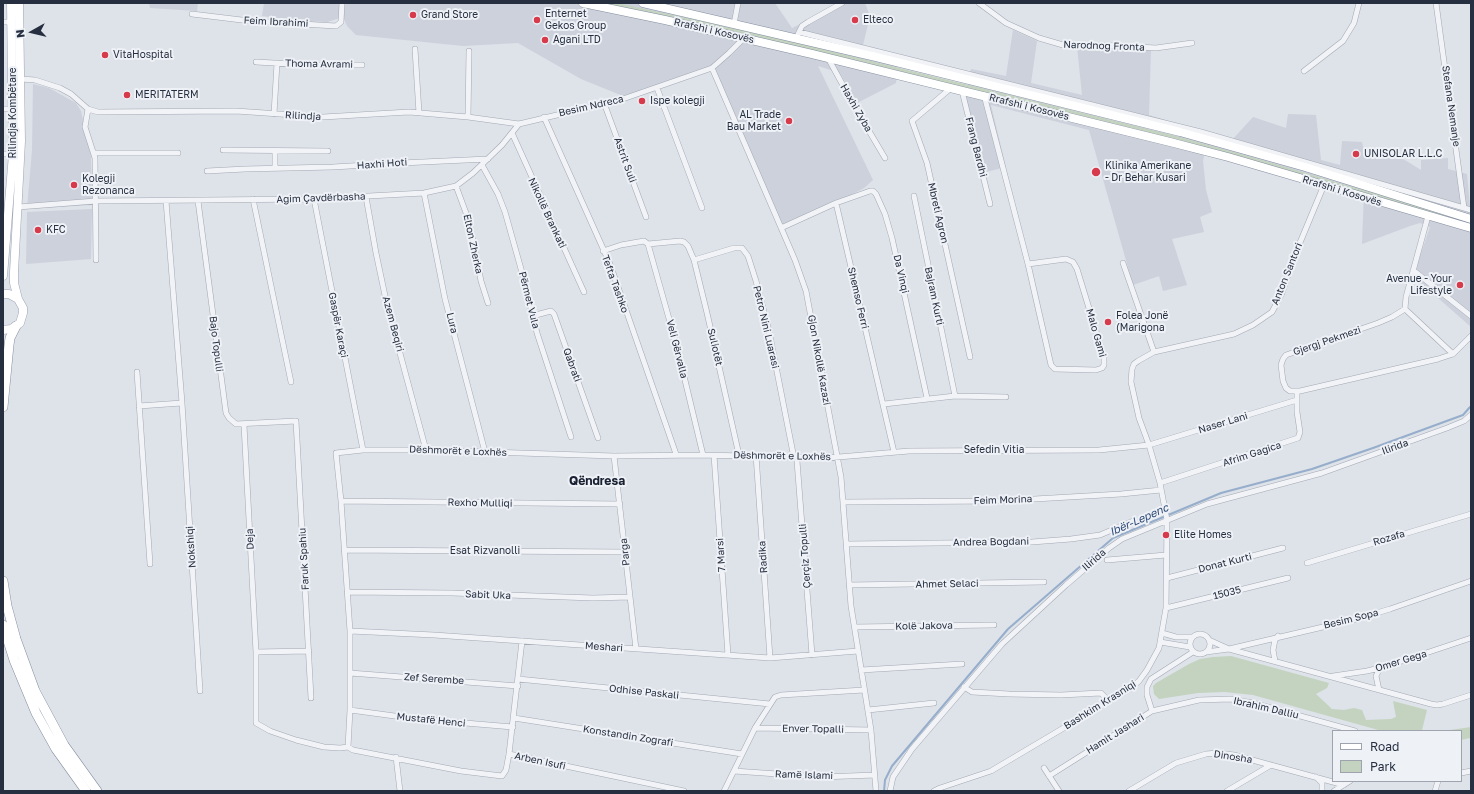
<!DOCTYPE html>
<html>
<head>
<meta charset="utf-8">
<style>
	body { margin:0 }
	#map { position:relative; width:1474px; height:794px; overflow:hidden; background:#dee2e9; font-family:"Golos Text",sans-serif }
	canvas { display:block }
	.frame { position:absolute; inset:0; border:4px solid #262f40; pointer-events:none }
	.legend { position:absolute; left:1332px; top:730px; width:130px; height:52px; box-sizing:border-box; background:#eef1f6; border:1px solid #9ea3ad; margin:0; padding:5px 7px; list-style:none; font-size:12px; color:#262f40 }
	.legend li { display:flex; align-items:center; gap:8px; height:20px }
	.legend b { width:20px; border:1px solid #9ea3ad }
	.north { position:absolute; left:12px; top:12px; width:40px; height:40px; -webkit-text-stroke:3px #eef1f6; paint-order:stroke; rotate:262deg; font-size:11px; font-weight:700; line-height:16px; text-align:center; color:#262f40 }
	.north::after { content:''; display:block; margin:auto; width:14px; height:18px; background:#262f40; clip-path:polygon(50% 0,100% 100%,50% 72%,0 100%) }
</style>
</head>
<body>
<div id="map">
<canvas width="1474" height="794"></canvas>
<div class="frame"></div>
<ul class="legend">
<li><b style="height:5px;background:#fff"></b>Road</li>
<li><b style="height:11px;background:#c3d3bf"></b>Park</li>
</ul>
<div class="north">N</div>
</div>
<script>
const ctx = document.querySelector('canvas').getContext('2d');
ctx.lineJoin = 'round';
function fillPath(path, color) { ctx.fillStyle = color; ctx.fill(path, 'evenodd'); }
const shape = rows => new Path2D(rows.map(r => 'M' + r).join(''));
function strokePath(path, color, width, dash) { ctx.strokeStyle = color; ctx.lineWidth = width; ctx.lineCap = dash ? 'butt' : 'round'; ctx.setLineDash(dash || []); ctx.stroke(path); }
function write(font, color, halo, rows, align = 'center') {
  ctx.font = font + ' "Golos Text",sans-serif'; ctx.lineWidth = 4; ctx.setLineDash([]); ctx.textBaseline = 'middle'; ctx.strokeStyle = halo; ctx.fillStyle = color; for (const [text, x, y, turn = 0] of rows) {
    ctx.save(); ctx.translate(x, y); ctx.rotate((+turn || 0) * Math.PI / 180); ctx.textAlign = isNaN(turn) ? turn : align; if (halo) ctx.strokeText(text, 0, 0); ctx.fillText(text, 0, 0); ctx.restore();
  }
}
fillPath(shape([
	[149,3,198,3,197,11,150,8],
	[264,3,775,3,792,28,844,3,865,3,870,16,863,45,898,54,896,83,857,103,840,73,818,66,873,180,864,188,836,203,781,228,712,68,657,88,623,96,581,79,518,43,463,46,356,35,347,26,343,17,327,22,303,21,262,16],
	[1013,30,1037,41,1031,83,1082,95,1077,46,1151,48,1149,115,1232,140,1253,117,1286,128,1288,114,1316,115,1321,160,1340,165,1342,141,1362,142,1364,151,1395,154,1421,170,1421,160,1448,158,1448,169,1467,174,1470,207,1471,209,1471,327,1413,276,1430,227,1420,223,1410,226,1362,244,1364,192,1206,146,1203,161,1206,190,1212,212,1200,217,1204,232,1172,239,1187,285,1163,291,1159,276,1133,285,1089,130,991,105,1006,167,986,172,965,100,971,69,1006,76],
	[33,84,49,88,76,103,81,111,91,156,92,205,27,209,32,150],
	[92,209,91,259,26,264,27,212]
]), '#ccd1db');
fillPath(shape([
	[599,3,617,3,765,35,1172,135,1248,156,1451,216,1471,222,1471,225,1171,138,764,39,702,24],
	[1231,656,1329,683,1327,688,1316,694,1332,709,1344,710,1354,708,1362,710,1366,720,1391,719,1396,717,1393,701,1427,710,1422,730,1426,731,1382,731,1253,695,1225,692,1198,693,1159,699,1154,694,1153,686,1156,683,1189,664,1200,659,1213,657],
	[1471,727,1471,740,1470,738,1461,740,1461,731,1443,731]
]), '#c3d3bf');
strokePath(shape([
	[884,791,885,780,892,766,1008,629,1113,538,1221,493,1312,469,1373,448,1463,415,1470,407]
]), '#96aecb', 2);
const minor = shape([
	[979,3,1006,23,1039,38,1063,45,1104,45,1156,48,1192,43],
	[1436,3,1464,208],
	[192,14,250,21,336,26,341,22,342,3],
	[3,22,11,22],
	[734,24,738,3],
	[799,32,1201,132,1471,210],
	[798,34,802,26,808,22,842,3],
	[415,49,419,113],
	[828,58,856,109,885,158],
	[256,62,310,65,362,65],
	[712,68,795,260,806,291,841,477,851,606,871,730,876,791],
	[1304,71,1343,41,1354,23,1359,3],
	[21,79,35,80,60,88,71,94,88,109,98,112,236,111,323,117,409,112,468,117,519,124,620,100,712,68,729,53,744,38],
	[657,88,702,208],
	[951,88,912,121,927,163,970,357],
	[962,91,990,204],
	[984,95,1028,264,1051,365,1055,369,1096,370,1102,368,1104,365,1104,357,1077,269,1073,262,1066,259,1028,264],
	[604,103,646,217],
	[3,109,14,109],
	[88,109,85,127,95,158,96,260],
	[274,114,277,63],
	[468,117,469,51],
	[544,117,610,264,676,454],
	[512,133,584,292],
	[223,150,328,151],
	[275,151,275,168],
	[94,153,178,153],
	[3,154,13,154],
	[482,165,498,194,505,212,523,276,537,333,571,437],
	[207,171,245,169,333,167,401,163,488,159],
	[456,186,469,221,481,281,488,303],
	[424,193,445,299,485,452],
	[914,196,955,396],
	[366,197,376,253,387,305,426,450],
	[253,199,291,382],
	[314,199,363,450],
	[166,201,182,403,200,691],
	[198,201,226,413,229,418,236,424,296,421,311,698],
	[836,203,894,452],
	[18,207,96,201,314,199,424,193,456,186,473,173,502,145,519,124],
	[1428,216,1406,297,1405,309,1392,317,1378,323,1286,355,1283,359,1281,365,1283,381,1286,388,1290,391,1300,391,1438,359,1453,354,1471,336],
	[781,228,836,203,870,191,873,191,876,194,885,214,892,238,927,398],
	[648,244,677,347,703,455],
	[603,251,621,245,644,241,648,244,680,241,684,242,688,246,694,260,707,313,739,455],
	[694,260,734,248,742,248,748,256,756,281,769,331,793,453,797,461,812,655],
	[1123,263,1154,352],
	[1413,270,1471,316],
	[1405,309,1453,354],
	[532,316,551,311,554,314,598,438],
	[137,372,150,564],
	[884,404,955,396,1006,397],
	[139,406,182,403],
	[244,425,256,652,256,723,270,731,296,740,324,747,340,748,348,747],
	[714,455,728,655],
	[756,455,770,658],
	[614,456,636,649],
	[1160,483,1298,438,1300,432,1297,412,1297,392],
	[341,501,620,504],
	[844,502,1000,501,1121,494,1161,490],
	[846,544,1032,542,1071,539,1100,535,1133,521],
	[344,550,625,552],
	[1107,560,1166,555],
	[1307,563,1471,514],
	[1167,578,1283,548],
	[849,585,1044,582],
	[347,592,452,593,593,598,630,597],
	[1166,608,1288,578],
	[855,627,994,625],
	[350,631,434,635,770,658,858,651],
	[1162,633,1176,637,1192,637],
	'1190 644a10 10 0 1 1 20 0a10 10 0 1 1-20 0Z',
	[1209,640,1229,649,1431,704,1437,705,1443,704,1471,695],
	[522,641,509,754,506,770,502,776,461,771,353,750,348,747,350,710,350,631,341,501,336,453,363,450,426,450,614,456,703,455,827,458,909,451,1099,450,1149,445,1297,400],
	[1160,642,1190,647],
	[256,652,309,651],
	[1206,652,1229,649,1357,619,1390,609,1471,581],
	[1275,661,1273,650,1275,640,1278,636],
	[861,670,962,664],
	[350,673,518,686],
	[1333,676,1367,671,1387,666,1471,638],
	[518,679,770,704],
	[964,687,972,692,1009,694,1061,695,1101,693,1109,701],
	[1379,690,1376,676,1380,668],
	[350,710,417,719,513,727],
	[868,710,934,703],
	[1152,711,1147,695,1147,687,1151,679,1193,652],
	[514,718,742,754],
	[755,728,871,730],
	[509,754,684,791],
	[396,757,400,791],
	[1044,768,1059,791],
	[734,771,821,777,875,775],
	[1461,773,1471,771],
	[1049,776,1152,711,1199,700,1230,699,1253,703,1355,731],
	[1316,777,1322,783,1322,791],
	[724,791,755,728,775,697,781,695,864,690],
	[890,791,893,777,912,749,1002,644,1066,585,1109,548,1122,539,1207,504,1322,473,1447,428,1464,421,1471,415],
	[934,791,940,788,991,771,1131,688,1139,681,1147,670,1159,648,1166,608,1167,520,1160,483,1149,445,1139,418,1131,382,1132,369,1134,364,1138,361,1154,352,1234,334,1253,325,1272,312,1282,293,1294,257,1324,185],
	[1129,791,1176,763,1206,754,1218,753,1234,755,1344,785],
	[1227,791,1271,765],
	[1334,791,1350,781],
	[1435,791,1438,781]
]);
const primary = shape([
	[3,276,13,154,11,3],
	[3,294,9,294,18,299,23,308,23,313,20,323,16,326,11,329,3,330],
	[18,299,14,283,14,272,21,141,19,3]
]);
const trunk = shape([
	[583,3,665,20,812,54,1170,142,1228,157,1471,228],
	[643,3,876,57,1180,132,1305,167,1471,219]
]);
const motorway = shape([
	[3,407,9,345,10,338,16,326],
	[3,581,7,606,16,639,35,691,64,745,97,791],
	[3,625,14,660,36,713,56,749,86,791]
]);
strokePath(minor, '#a3a9b3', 6);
strokePath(primary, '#9da5b5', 9);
strokePath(trunk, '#848ea0', 9);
strokePath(motorway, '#848ea0', 10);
strokePath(minor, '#f1f3f7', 5);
strokePath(primary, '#fff', 8);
strokePath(trunk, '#fff', 8);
strokePath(motorway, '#fff', 9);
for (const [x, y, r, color] of [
	[413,15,4,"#d63a4b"],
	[537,20,4,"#d63a4b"],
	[855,20,4,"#d63a4b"],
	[545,40,4,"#d63a4b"],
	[105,55,4,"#d63a4b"],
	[127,95,4,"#d63a4b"],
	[642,101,4,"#d63a4b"],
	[789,121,4,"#d63a4b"],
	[1356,154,4,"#d63a4b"],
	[1096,172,5,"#d63a4b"],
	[74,185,4,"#d63a4b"],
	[38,230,4,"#d63a4b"],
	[1460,285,4,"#d63a4b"],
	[1108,322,4,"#d63a4b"],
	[1166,535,4,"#d63a4b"]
]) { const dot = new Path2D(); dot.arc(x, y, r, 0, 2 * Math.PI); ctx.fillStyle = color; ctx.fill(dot); strokePath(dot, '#eef1f6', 1.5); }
write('10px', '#262f40', '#eef1f6', [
	["Enternet",545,14],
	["Gekos Group",545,26],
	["Grand Store",421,15],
	["Elteco",863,20],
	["Agani LTD",553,40],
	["VitaHospital",113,55],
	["MERITATERM",135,95],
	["Ispe kolegji",650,101],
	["AL Trade",781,115,"right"],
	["Bau Market",781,127,"right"],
	["UNISOLAR L.L.C",1364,154],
	["Klinika Amerikane",1105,166],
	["- Dr Behar Kusari",1105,178],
	["Kolegji",82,179],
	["Rezonanca",82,191],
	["KFC",46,230],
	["Avenue - Your",1452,279,"right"],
	["Lifestyle",1452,291,"right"],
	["Folea Jonë",1116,316],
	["(Marigona",1116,328],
	["Elite Homes",1174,535]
], 'left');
write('10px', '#262f40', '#eef1f6', [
	["Feim Ibrahimi",276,22,3],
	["Rrafshi i Kosovës",714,31,13],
	["Narodnog Fronta",1104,46,2],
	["Thoma Avrami",319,64,1],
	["Besim Ndreca",591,106,-13],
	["Stefana Nemanje",1451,106,82],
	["Rrafshi i Kosovës",1029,107,14],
	["Haxhi Zyba",856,108,60],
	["Rilindja Kombëtare",13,113,-90],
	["Rilindja",303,116,3],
	["Frang Bardhi",976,147,76],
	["Astrit Suli",625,160,70],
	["Haxhi Hoti",382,164,-4],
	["Rrafshi i Kosovës",1342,191,17],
	["Agim Çavdërbasha",321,198,-2],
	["Nikollë Brankati",547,213,65],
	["Mbreti Agron",938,213,77],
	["Elton Zherka",473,244,78],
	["Da Vinqi",901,274,77],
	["Anton Santori",1287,274,-68],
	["Tefta Tashko",615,284,70],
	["Bajram Kurti",934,296,78],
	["Shemso Ferri",858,298,77],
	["Përmet Vula",529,300,76],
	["Lura",452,323,76],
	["Azem Beqiri",393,324,75],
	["Gaspër Karaçi",338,325,79],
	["Petro Nini Luarasi",766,327,77],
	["Malo Gami",1096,333,74],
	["Gjergj Pekmezi",1327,341,-19],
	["Bajo Topulli",216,344,83],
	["Suliotët",715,347,77],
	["Veli Gërvalla",677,349,76],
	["Gjon Nikollë Kazazi",819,360,80],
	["Qabrati",572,365,70],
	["Naser Lani",1223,423,-17],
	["Ilirida",1395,447,-20],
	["Sefedin Vitia",994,450],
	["Dëshmorët e Loxhës",458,451,2],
	["Afrim Gagica",1252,454,-18],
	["Dëshmorët e Loxhës",782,456,1],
	["Feim Morina",1003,500,-2],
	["Rexho Mulliqi",480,503,1],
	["Rozafa",1389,538,-17],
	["Deja",250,539,-93],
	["Andrea Bogdani",991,542,-1],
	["Nokshiqi",191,547,-94],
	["Esat Rizvanolli",485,551],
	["Parga",625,552,-96],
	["7 Marsi",721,555,-94],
	["Çerçiz Topulli",805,556,-94],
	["Radika",763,557,-94],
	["Faruk Spahiu",304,559,-93],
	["Ilirida",1094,560,-41],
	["Donat Kurti",1225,563,-14],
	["Ahmet Selaci",947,584,-1],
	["15035",1227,593,-14],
	["Sabit Uka",488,595,2],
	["Besim Sopa",1351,619,-14],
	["Kolë Jakova",924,626,-1],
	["Meshari",604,647,4],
	["Omer Gega",1401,661,-17],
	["Zef Serembe",434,679,4],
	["Odhise Paskali",644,692,6],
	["Bashkim Krasniqi",1100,705,-32],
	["Ibrahim Dalliu",1266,708,13],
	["Mustafë Henci",431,720,6],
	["Enver Topalli",813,729,1],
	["Hamit Jashari",1115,734,-32],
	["Konstandin Zografi",628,736,9],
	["Dinosha",1233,757,9],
	["Arben Isufi",540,761,12],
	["Ramë Islami",804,775,2]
]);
write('italic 11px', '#2e4b77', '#eef1f6', [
	["Ibër-Lepenc",1139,520,-24]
]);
write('bold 12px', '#192031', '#eef1f6', [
	["Qëndresa",597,481]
]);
</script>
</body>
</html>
